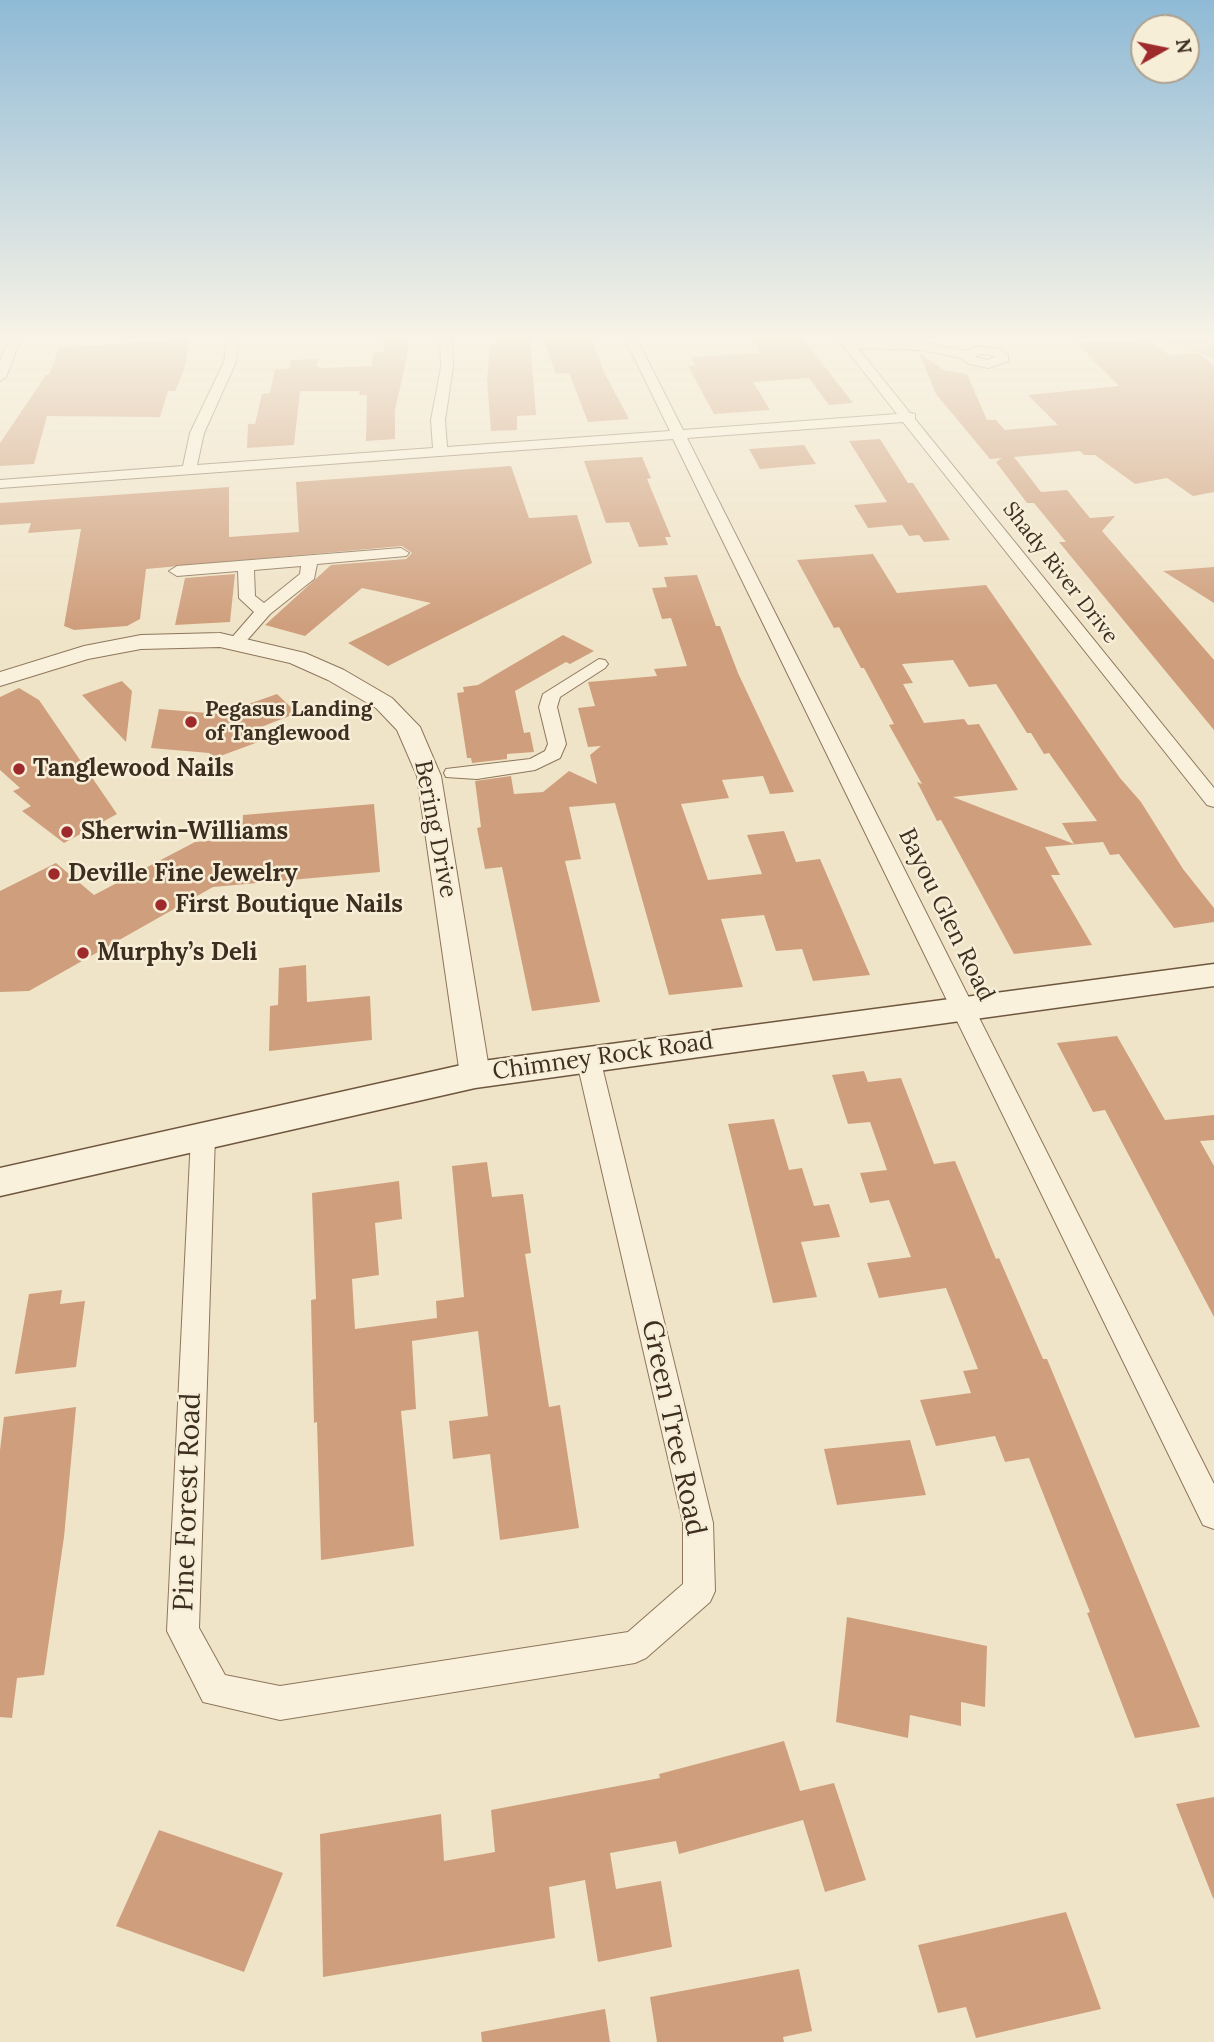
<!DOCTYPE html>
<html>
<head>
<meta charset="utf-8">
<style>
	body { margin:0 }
	#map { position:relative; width:1214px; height:2042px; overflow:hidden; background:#f0e4c8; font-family:Lora,serif }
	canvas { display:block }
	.north { position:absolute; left:1130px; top:14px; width:70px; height:70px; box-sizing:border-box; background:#f7eed8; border:2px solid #ada18e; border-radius:50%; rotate:81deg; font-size:19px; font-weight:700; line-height:28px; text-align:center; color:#3d2e20 }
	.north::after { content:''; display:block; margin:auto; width:24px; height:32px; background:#9e2a2b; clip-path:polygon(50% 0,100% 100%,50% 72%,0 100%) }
</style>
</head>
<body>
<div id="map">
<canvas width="1214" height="2042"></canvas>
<div class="north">N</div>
</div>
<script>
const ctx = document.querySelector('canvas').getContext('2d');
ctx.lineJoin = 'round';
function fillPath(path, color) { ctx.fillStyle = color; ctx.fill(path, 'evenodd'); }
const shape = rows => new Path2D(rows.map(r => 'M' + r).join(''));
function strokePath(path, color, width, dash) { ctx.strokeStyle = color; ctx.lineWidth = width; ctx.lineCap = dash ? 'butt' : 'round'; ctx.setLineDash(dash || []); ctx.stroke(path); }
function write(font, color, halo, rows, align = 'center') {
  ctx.font = font + ' Lora,serif'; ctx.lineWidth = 5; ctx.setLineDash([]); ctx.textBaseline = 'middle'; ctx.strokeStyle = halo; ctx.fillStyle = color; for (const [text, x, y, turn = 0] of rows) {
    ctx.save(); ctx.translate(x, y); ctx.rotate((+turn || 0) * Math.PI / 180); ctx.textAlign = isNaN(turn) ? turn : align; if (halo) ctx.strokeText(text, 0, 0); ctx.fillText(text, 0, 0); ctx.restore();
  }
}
fillPath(shape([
	[1145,339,1214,339,1214,359,1192,350]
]), '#c9cf9b');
fillPath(shape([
	[190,339,184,370,175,391,168,391,160,417,47,416,34,464,0,466,0,443,46,375,49,375,59,348],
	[382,339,408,339,407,357,395,410,395,439,366,441,367,395,359,395,360,391,300,391,294,445,247,448,248,424,255,424,262,394,270,393,275,369,289,369,291,360,318,359,317,366,321,368,372,366,373,353,385,352],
	[496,339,530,339,536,415,517,416,517,430,491,431,487,380,490,345,498,345],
	[543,339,592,339,604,372,629,419,588,422,569,373,556,374],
	[752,339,803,339,853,403,829,405,809,378,753,382,770,410,714,414,688,366,695,365,691,357,760,353],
	[1150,340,1169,355,1199,353,1214,366,1214,492,1193,496,1167,478,1135,484,1095,455,1084,455,1080,451,1014,457,1041,492,1067,490,1090,518,1115,516,1102,531,1214,660,1214,730,1059,542,1066,542,1034,503,1027,503,996,462,1002,458,990,459,936,394,919,353,944,370,967,374,987,420,996,420,1005,430,1058,425,1028,395,1119,386,1076,343],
	[880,439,908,483,913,483,950,540,924,542,919,535,909,536,902,525,868,528,854,505,887,502,849,441],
	[804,445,816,464,760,469,749,449],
	[642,457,651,478,647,479,671,537,665,537,668,545,639,547,629,522,606,523,584,461],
	[511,466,529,518,577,515,592,563,388,666,348,643,431,603,362,588,305,636,265,625,331,565,406,559,412,553,402,546,146,569,140,619,127,626,74,630,64,626,81,529,28,533,31,523,0,525,0,503,229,487,229,537,299,532,296,482],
	[873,554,897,593,986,585,1120,778,1141,802,1183,869,1214,908,1214,922,1174,928,1127,865,1119,854,1110,855,1103,842,1045,847,1060,875,1051,875,1092,945,1014,954,941,820,937,821,917,782,922,784,889,725,894,724,864,668,861,668,839,627,834,628,797,560],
	[953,660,969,687,996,684,1027,733,1031,733,1044,754,1049,753,1097,821,1062,823,1074,844,953,797,1018,790,979,724,968,725,964,719,924,723,903,684,913,683,902,664],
	[1214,567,1214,603,1163,571],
	[235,574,230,622,175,625,185,578],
	[697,575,716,626,720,626,738,673,794,792,770,794,763,776,722,780,729,798,681,804,708,880,762,874,747,835,784,831,796,862,820,859,870,975,813,981,802,949,776,951,764,915,721,919,743,987,669,995,615,803,569,807,581,859,565,861,600,1002,532,1011,502,867,485,869,477,828,481,827,475,781,511,776,514,794,543,792,569,771,597,784,590,755,601,746,588,747,578,708,595,706,588,682,657,676,654,669,687,666,671,618,662,619,652,588,667,587,664,577],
	[563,635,594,651,570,664,566,662,515,691,524,733,530,732,534,752,507,754,507,759,472,763,471,758,467,758,457,693,464,692,463,687,478,685],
	[122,681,132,691,126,742,82,695],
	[19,688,39,700,117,814,64,843,22,811,31,806,13,791,20,788,0,770,0,697],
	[277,694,297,713,251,731,261,741,215,758,209,753,151,748,159,709,220,714],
	[374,804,380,872,213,887,29,991,0,992,0,891,56,863,94,895,195,842,242,838,243,815],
	[306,965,307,1002,370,996,372,1040,269,1051,270,1006,278,1005,279,968],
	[1117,1036,1165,1120,1214,1115,1214,1140,1200,1141,1214,1166,1214,1317,1105,1110,1093,1112,1057,1043],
	[864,1071,868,1082,901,1078,934,1164,955,1161,996,1259,999,1258,1043,1359,1047,1359,1200,1727,1135,1738,1087,1613,1090,1612,1029,1458,1005,1462,995,1436,936,1446,920,1400,971,1393,963,1371,978,1369,946,1288,879,1298,867,1263,911,1257,889,1200,870,1203,860,1173,887,1170,870,1122,848,1124,832,1075],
	[774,1119,789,1170,802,1168,814,1206,829,1204,840,1237,801,1242,817,1297,773,1303,728,1124],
	[487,1162,492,1197,523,1194,531,1253,525,1254,549,1407,560,1405,579,1528,500,1540,490,1454,453,1459,449,1421,488,1416,478,1331,412,1341,416,1409,401,1411,414,1546,321,1560,317,1422,314,1423,311,1300,316,1299,312,1193,399,1181,402,1219,375,1223,379,1275,352,1279,355,1329,437,1318,436,1301,464,1297,452,1166],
	[62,1290,60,1304,85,1301,76,1367,15,1374,29,1294],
	[76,1407,64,1537,44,1675,17,1678,12,1718,0,1717,0,1450,4,1417],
	[910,1440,926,1495,837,1505,824,1449],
	[847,1617,987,1646,985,1707,961,1702,961,1726,910,1715,908,1738,836,1722],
	[784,1741,800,1791,834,1783,866,1880,825,1892,803,1820,679,1854,676,1841,610,1853,616,1889,661,1881,672,1947,598,1962,585,1880,549,1887,555,1938,323,1977,320,1834,441,1814,444,1861,495,1852,491,1810,660,1778,659,1774],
	[1214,1797,1214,1898,1213,1898,1176,1804],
	[159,1830,283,1873,244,1972,116,1926],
	[1066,1912,1101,2009,976,2038,966,2007,938,2013,918,1945],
	[799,1969,812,2031,783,2037,784,2042,657,2042,650,1997],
	[605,2009,610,2042,482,2042,481,2032]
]), '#cf9f7d');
const minor = shape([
	[9,339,21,339,6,377,0,381,0,361,9,339],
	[227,339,239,339,236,362,204,433,197,465,433,448,431,420,441,367,440,339,452,339,453,367,445,420,447,447,670,431,625,339,637,339,683,430,897,414,838,339,921,342,967,351,978,346,999,349,1008,355,1008,361,989,368,969,364,961,358,921,350,858,348,910,413,915,414,915,419,1214,788,1214,807,1207,805,903,422,687,438,1214,1484,1214,1529,1203,1525,673,439,0,488,0,480,183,466,190,433,224,362,227,339],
	[980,354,992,355,995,357,988,360,975,357,980,354],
	[401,548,409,553,406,556,317,564,314,579,270,614,242,646,236,647,228,642,254,612,239,598,238,571,177,576,169,571,177,566,401,548],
	[301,566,300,574,264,603,255,596,254,570,301,566],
	[599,659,605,660,608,664,605,668,560,697,557,707,566,744,560,758,535,770,477,779,446,777,444,773,446,769,530,759,545,751,548,744,539,707,543,694,599,659],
	[588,1050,596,1052,600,1058,713,1523,715,1591,710,1602,646,1658,635,1663,280,1720,203,1702,167,1631,191,1136,194,1129,203,1127,212,1129,215,1136,199,1628,225,1675,280,1686,628,1632,683,1584,683,1523,576,1058,580,1052,588,1050]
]);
const tertiary = shape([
	[220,633,305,653,344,670,392,698,420,727,441,776,490,1075,486,1083,475,1086,464,1083,460,1075,417,776,397,730,376,708,328,680,290,663,220,647,141,649,88,659,0,686,0,672,84,646,141,635,220,633]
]);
const secondary = shape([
	[1214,964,1214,986,475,1088,0,1196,0,1168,475,1062,1214,964]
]);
strokePath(minor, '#8d765c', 2);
strokePath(tertiary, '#8d765c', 2);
strokePath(secondary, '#6f573f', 3);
fillPath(minor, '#faf1dc');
fillPath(tertiary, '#faf1dc');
fillPath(secondary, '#faf1dc');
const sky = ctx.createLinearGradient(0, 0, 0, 625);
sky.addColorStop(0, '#8fbad6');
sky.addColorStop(0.54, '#f8f3e6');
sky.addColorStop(1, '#f8f3e600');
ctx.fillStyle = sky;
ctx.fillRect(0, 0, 1214, 625);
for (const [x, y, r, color] of [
	[191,722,7,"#9e2a2b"],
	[19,769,7,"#9e2a2b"],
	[67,832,7,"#9e2a2b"],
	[54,874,7,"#9e2a2b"],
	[161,905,7,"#9e2a2b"],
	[83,953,7,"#9e2a2b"]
]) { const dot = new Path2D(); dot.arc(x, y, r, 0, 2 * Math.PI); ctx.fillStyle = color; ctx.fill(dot); strokePath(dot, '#f7eed8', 2.5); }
write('21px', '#3d2e20', '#f7eed8', [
	["Shady River Drive",1060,573,52]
]);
write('bold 21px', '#3d2e20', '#f7eed8', [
	["Pegasus Landing",205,710],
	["of Tanglewood",205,734]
], 'left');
write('bold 24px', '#3d2e20', '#f7eed8', [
	["Tanglewood Nails",33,769],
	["Sherwin-Williams",81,832],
	["Deville Fine Jewelry",68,874],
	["First Boutique Nails",175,905],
	["Murphy’s Deli",97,953]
], 'left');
write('24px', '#3d2e20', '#f7eed8', [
	["Bering Drive",435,829,79],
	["Bayou Glen Road",946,915,64],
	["Chimney Rock Road",603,1057,-8]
]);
write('28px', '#3d2e20', '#f7eed8', [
	["Green Tree Road",673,1428,78],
	["Pine Forest Road",188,1502,-88]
]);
</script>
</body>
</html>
